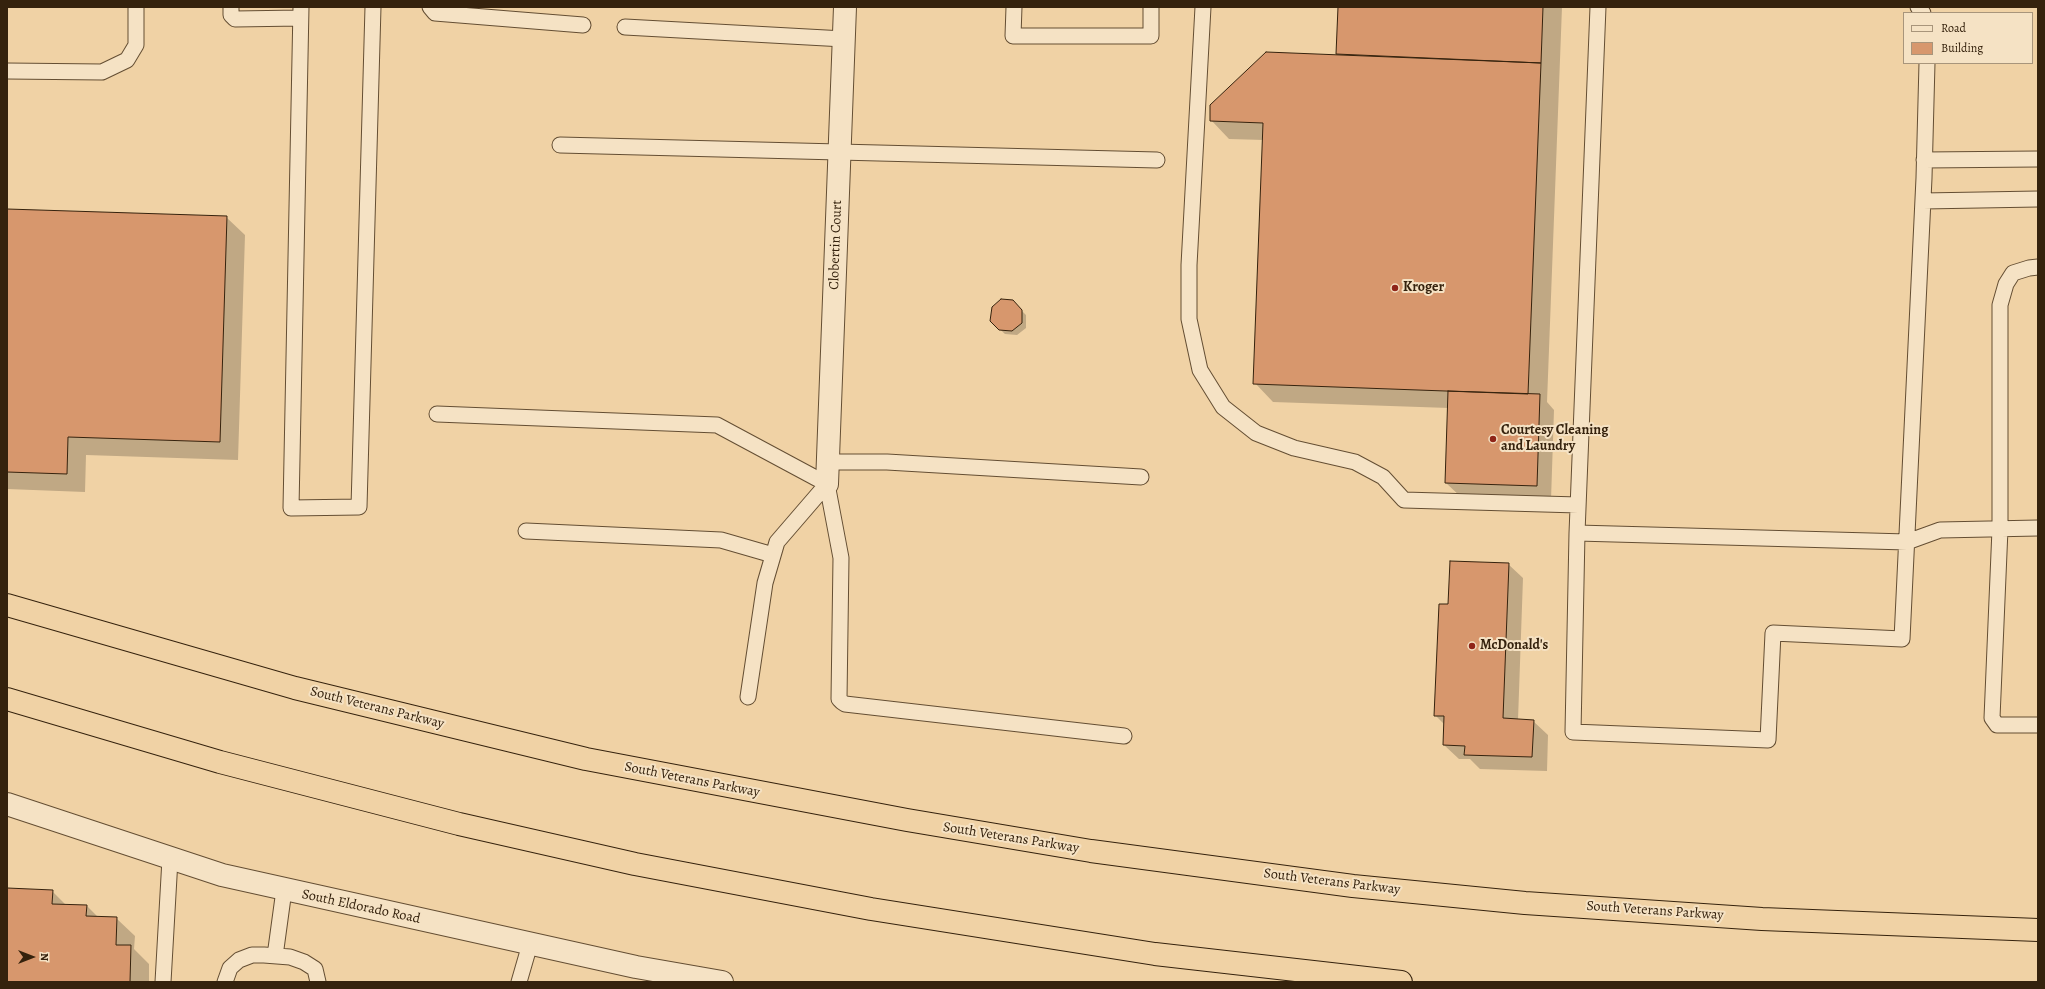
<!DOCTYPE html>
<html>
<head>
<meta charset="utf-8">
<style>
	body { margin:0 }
	#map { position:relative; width:2045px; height:989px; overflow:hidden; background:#f0d2a5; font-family:Alegreya,serif }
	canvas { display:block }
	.frame { position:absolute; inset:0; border:8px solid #35220d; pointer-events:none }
	.legend { position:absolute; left:1903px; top:12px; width:130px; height:52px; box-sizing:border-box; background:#f5e2c4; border:1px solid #a8957b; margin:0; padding:5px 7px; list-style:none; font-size:12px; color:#35220d }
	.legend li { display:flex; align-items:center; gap:8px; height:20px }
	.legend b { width:20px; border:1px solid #a8957b }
	.north { position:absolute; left:12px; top:937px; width:40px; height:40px; -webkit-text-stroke:3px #f5e2c4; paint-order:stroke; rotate:90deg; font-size:11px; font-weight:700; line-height:16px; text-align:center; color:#35220d }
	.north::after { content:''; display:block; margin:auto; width:14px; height:18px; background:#35220d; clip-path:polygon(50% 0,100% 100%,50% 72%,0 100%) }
</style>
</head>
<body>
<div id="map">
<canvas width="2045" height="989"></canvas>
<div class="frame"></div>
<ul class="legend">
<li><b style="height:5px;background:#f5e2c4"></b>Road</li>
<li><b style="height:11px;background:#d7976d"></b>Building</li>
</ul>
<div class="north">N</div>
</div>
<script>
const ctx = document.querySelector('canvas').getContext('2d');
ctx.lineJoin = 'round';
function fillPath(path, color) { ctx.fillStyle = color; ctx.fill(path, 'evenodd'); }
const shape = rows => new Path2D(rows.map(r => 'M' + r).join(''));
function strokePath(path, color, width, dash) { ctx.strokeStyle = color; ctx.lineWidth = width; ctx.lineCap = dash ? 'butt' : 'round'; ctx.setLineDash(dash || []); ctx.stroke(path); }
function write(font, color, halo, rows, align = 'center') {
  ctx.font = font + ' Alegreya,serif'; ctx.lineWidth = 4; ctx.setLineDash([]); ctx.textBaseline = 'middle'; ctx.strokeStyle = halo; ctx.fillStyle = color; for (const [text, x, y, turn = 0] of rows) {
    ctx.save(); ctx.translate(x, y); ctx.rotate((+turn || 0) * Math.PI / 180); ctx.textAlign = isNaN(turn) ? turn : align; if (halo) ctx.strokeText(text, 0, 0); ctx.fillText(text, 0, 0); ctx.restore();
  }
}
fillPath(shape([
	[1339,7,1562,7,1547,402,1554,410,1551,500,1461,497,1446,483,1449,408,1273,402,1255,383,1264,140,1229,139,1211,120,1337,55],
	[7,210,226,217,245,235,238,460,86,455,85,492,7,489],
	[1012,301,1026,315,1026,328,1017,335,1005,334,991,321],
	[1508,564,1523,578,1518,720,1533,721,1548,735,1547,771,1480,769,1470,759,1459,759,1444,745,1445,725,1435,715,1449,605],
	[7,889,52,891,66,905,87,906,98,917,116,918,135,936,134,949,149,964,149,982,7,982]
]), '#0003');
const building = shape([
	[1338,7,1543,7,1541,63,1336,54,1338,7],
	[1266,52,1541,63,1528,394,1253,384,1263,123,1210,121,1210,105,1266,52],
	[7,209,227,216,220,442,68,437,67,474,7,472,7,209],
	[1001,299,1013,300,1022,310,1022,323,1012,331,999,330,990,321,992,307,1001,299],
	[1448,391,1540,394,1537,486,1445,483,1448,391],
	[1450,561,1509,563,1503,718,1534,720,1532,757,1464,755,1465,746,1443,745,1444,716,1434,716,1439,604,1448,604,1450,561],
	[7,888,53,890,52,904,87,905,86,916,117,917,116,945,131,945,130,982,7,982,7,888]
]);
fillPath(building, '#d7976d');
strokePath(building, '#35220d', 1);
const lane = shape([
	[231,7,231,15,235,19,300,18],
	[301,7,291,508,359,507,373,7],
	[430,7,435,13,583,25],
	[1014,7,1013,36,1151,36,1151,7],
	[1203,7,1189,265,1189,319,1200,370,1223,407,1256,433,1294,448,1355,462,1383,477,1404,500,1578,505],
	[1598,7,1577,533,1907,542,1940,530,2038,528],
	[1918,7,1923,13],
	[625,27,844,39],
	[7,71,102,72,127,60,136,45,136,7],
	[560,145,1157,160],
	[1924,160,2038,159],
	[1923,201,2038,199],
	[2038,267,2029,268,2013,273,2006,284,2000,305,2000,529,1992,718,1997,725,2038,725],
	[437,414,717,425,827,484],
	[828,462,887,462,1141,477],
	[827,484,841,558,839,699,842,702,845,704,1124,736],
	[526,531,721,540,773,555],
	[1577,533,1573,732,1768,740,1773,633,1902,639,1924,178,1927,63],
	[748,697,765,583,777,542,827,484],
	[275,956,284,890],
	[163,982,170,859],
	[225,982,230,968,239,960,252,955,264,955,290,957,304,962,315,969,318,982],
	[519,982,530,944]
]);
const street = shape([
	[827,484,845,7],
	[7,804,222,875,636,967,722,982]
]);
const highway = shape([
	[7,605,295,688,586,759,907,820,1091,851,1353,886,1525,903,1762,919,2038,930],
	[7,699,220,762,459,824,635,864,871,909,1155,954,1401,982]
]);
strokePath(lane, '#644e33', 17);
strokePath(street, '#644e33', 24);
strokePath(highway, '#35220d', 24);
strokePath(lane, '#f5e2c4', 15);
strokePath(street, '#f5e2c4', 22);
strokePath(highway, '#f0d2a5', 22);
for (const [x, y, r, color] of [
	[1395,288,4,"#8f2418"],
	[1493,439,4,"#8f2418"],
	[1472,646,4,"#8f2418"]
]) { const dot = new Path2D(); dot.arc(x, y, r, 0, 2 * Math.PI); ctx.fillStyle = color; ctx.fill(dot); strokePath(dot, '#f5e2c4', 1.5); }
write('14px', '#35220d', '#f5e2c4', [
	["Clobertin Court",836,245,-88],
	["South Veterans Parkway",377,708,14],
	["South Veterans Parkway",692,780,11],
	["South Veterans Parkway",1011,838,9],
	["South Veterans Parkway",1332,882,7],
	["South Eldorado Road",361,907,12],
	["South Veterans Parkway",1655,911,4]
]);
write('bold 14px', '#35220d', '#f5e2c4', [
	["Kroger",1403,288],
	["Courtesy Cleaning",1501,431],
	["and Laundry",1501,447],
	["McDonald's",1480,646]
], 'left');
</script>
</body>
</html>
